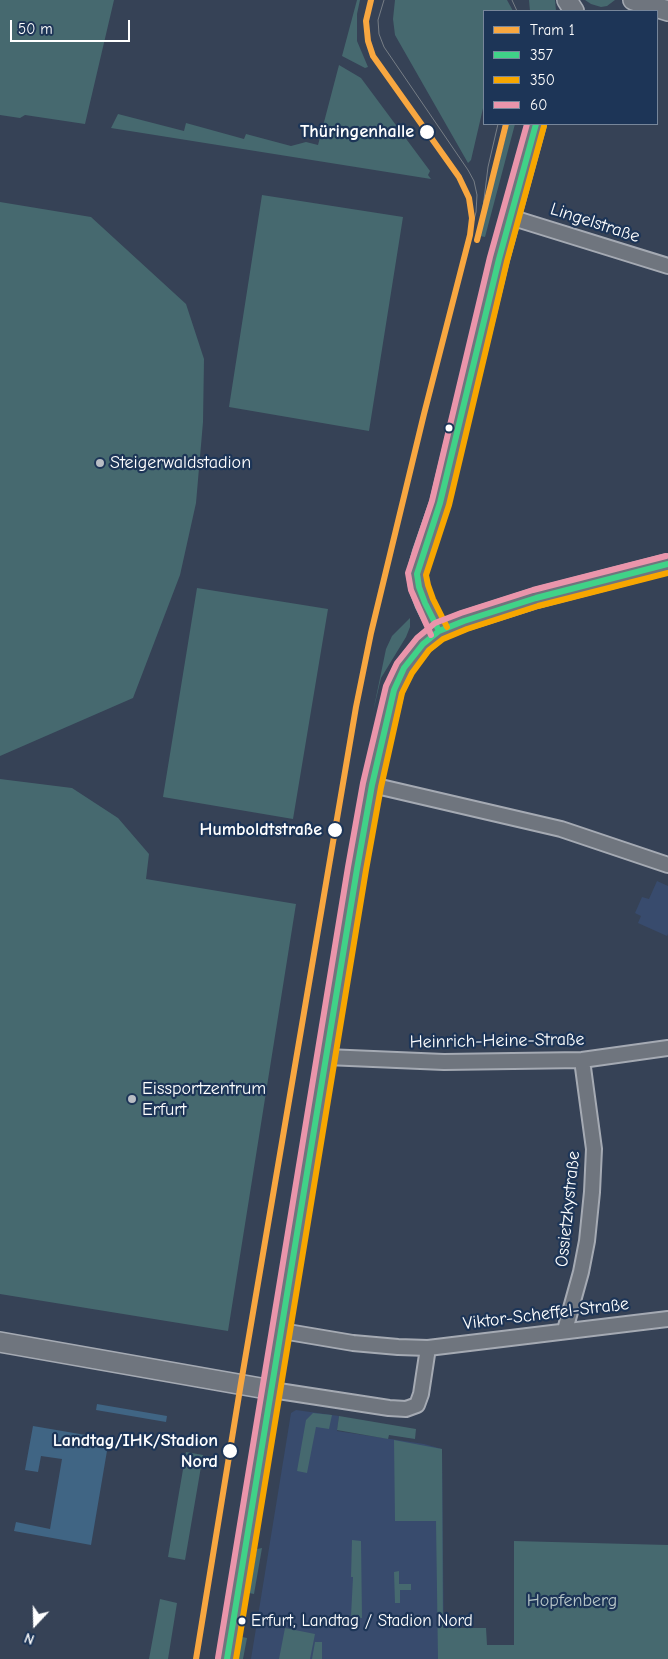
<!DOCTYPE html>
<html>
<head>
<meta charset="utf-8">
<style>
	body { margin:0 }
	#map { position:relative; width:668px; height:1659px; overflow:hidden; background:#364256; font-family:"Comic Neue",sans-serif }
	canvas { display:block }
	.legend { position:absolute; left:483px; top:10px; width:175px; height:115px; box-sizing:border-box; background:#1d3557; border:1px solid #77869a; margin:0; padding:6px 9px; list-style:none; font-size:15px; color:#fff }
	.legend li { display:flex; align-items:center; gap:10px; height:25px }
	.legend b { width:25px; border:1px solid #77869a }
	.north { position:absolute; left:10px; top:1599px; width:50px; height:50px; -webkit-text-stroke:4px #1d3557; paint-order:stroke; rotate:201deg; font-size:14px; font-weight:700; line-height:20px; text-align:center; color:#fff }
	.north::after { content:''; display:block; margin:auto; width:18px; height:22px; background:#fff; clip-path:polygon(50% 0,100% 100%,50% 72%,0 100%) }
	.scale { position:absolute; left:10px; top:20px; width:120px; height:22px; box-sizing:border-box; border:2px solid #fff; border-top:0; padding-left:6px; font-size:15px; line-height:18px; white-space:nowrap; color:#fff; -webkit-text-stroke:4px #1d3557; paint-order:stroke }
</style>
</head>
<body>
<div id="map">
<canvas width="668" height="1659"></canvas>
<ul class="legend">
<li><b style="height:6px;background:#f8a740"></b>Tram 1</li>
<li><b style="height:6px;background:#40d288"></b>357</li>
<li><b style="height:6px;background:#f7a600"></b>350</li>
<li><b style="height:6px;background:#ea95ab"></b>60</li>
</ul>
<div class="north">N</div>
<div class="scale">50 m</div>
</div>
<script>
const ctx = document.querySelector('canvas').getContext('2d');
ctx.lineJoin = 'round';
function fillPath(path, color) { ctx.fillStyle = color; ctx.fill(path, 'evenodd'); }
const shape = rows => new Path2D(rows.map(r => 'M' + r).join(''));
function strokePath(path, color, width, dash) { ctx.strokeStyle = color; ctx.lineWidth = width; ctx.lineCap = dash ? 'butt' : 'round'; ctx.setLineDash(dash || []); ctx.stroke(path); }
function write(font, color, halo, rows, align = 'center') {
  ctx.font = font + ' "Comic Neue",sans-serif'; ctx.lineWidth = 4.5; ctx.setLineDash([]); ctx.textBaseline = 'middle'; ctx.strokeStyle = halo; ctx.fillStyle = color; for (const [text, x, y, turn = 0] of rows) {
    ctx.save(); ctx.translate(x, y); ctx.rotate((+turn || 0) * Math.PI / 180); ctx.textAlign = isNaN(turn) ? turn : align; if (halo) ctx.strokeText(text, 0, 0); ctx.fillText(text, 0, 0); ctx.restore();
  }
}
fillPath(shape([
	[657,881,668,886,668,934,667,936,638,923,641,916,635,913,642,897,649,899],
	[296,1410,339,1416,337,1431,424,1444,442,1449,444,1659,251,1659,291,1413]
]), '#384b6d');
fillPath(shape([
	[0,0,114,0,85,124,25,115,20,118,0,115],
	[357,0,360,0,357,14,357,41,368,67,365,68,342,56],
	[395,0,507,0,513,11,484,11,484,104,471,160,468,163,395,35,393,19],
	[529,0,555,0,556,11,530,11],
	[585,0,615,0,607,6,601,7,591,4],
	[339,65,361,78,430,171,428,175,431,179,111,128,118,114,184,131,186,123,244,139,246,134,291,146,306,142,318,145],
	[509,124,515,124,485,237,480,236],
	[262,195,403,217,369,431,229,407],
	[0,202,91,217,186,304,204,359,203,422,196,503,180,575,133,698,0,756],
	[197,588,328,609,293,819,163,797],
	[410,618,410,627,406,637,381,678,373,712,386,649,392,636],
	[0,779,72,788,118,818,149,854,146,879,296,904,228,1331,0,1294],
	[313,1413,332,1415,329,1429,316,1427,307,1473,297,1471,306,1420],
	[339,1416,416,1429,415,1439,389,1435,388,1439,337,1430],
	[394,1440,442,1449,443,1628,486,1628,487,1645,514,1645,514,1541,668,1545,668,1659,438,1659,436,1521,395,1521],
	[186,1452,203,1455,185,1560,168,1557],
	[352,1540,361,1541,362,1618,351,1616,353,1577,351,1577],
	[262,1548,254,1594,249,1593,257,1549],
	[399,1571,399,1584,411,1584,411,1590,400,1590,400,1603,395,1603,394,1572],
	[160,1599,177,1603,168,1659,149,1659],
	[285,1628,315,1634,310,1659,279,1659],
	[242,1637,247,1638,243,1659,238,1659],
	[315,1642,322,1642,322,1659,312,1659]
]), '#46696f');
fillPath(shape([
	[97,1404,167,1416,166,1422,96,1410],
	[33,1426,109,1439,91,1545,14,1531,16,1522,50,1529,62,1459,41,1456,38,1472,25,1470]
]), '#406584');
const street = shape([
	[510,217,668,266],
	[372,785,561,829,668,865],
	[326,1057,444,1062,582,1060,668,1048],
	[565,1330,581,1272,587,1241,592,1192,594,1149,582,1060],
	[282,1331,353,1343,398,1347,428,1348,668,1319],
	[272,1390,389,1408,406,1409,417,1405,421,1394,428,1348]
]);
const secondary = shape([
	[567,0,574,11],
	[633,0,668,11],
	[439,631,425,603,419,587,417,574,423,552,440,503,499,259,536,124],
	[0,1342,272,1390],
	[227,1659,357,869,372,785,394,690,404,668,423,644,439,631,464,621,536,598,668,564]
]);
strokePath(street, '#a5aab3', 18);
strokePath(secondary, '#a5aab3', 22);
strokePath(street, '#6f757e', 14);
strokePath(secondary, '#6f757e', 19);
strokePath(shape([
	[384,0,378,20,379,34,384,47,468,170,474,181,477,195,476,212,470,235],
	[512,0,517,11],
	[481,224,488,167,498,124]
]), '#777e86', 1);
strokePath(shape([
	[439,631,425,603,419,587,417,574,440,503,499,259,536,124],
	[227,1659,357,869,372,785,394,690,404,668,423,644,439,631,464,621,536,598,668,564]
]), '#40d288', 6);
strokePath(shape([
	[447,627,433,599,428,585,426,575,449,505,507,261,544,126],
	[236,1659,366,870,381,787,402,693,412,673,429,650,443,639,467,629,538,606,668,573]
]), '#f7a600', 6);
strokePath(shape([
	[431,635,411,590,408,573,432,501,490,257,527,124],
	[218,1658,348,867,363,783,386,686,397,663,417,638,435,623,461,613,533,590,666,556]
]), '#ea95ab', 6);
strokePath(shape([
	[477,240,506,124],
	[196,1659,241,1383,356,707,371,633,424,414,470,235,472,218,469,198,459,177,373,56,368,41,366,21,371,0]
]), '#f8a740', 6);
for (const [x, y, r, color] of [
	[427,132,8,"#fff"],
	[449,428,4.5,"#fff"],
	[100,463,5,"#b9bdc4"],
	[335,830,8,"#fff"],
	[132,1099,5,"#b9bdc4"],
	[230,1451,8,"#fff"],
	[242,1621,4.5,"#fff"]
]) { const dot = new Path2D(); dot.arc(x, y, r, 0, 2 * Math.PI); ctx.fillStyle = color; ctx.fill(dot); strokePath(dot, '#1d3557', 2); }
write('17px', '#fff', '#1d3557', [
	["Erfurt, Landtag / Stadion Nord",251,1621]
], 'left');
write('bold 18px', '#fff', '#1d3557', [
	["Thüringenhalle",414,132],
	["Humboldtstraße",322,830],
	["Landtag/IHK/Stadion",218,1441],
	["Nord",218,1462]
], 'right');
write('18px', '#fff', '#1d3557', [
	["Lingelstraße",595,223,18],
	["Heinrich-Heine-Straße",497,1041,-1],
	["Ossietzkystraße",568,1209,-84],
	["Viktor-Scheffel-Straße",546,1314,-7]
]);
write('18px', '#fff', '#1d3557', [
	["Steigerwaldstadion",110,463],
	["Eissportzentrum",142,1089],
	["Erfurt",142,1110]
], 'left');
write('18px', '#b6c5c7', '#1d3557', [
	["Hopfenberg",572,1601]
]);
</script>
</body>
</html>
